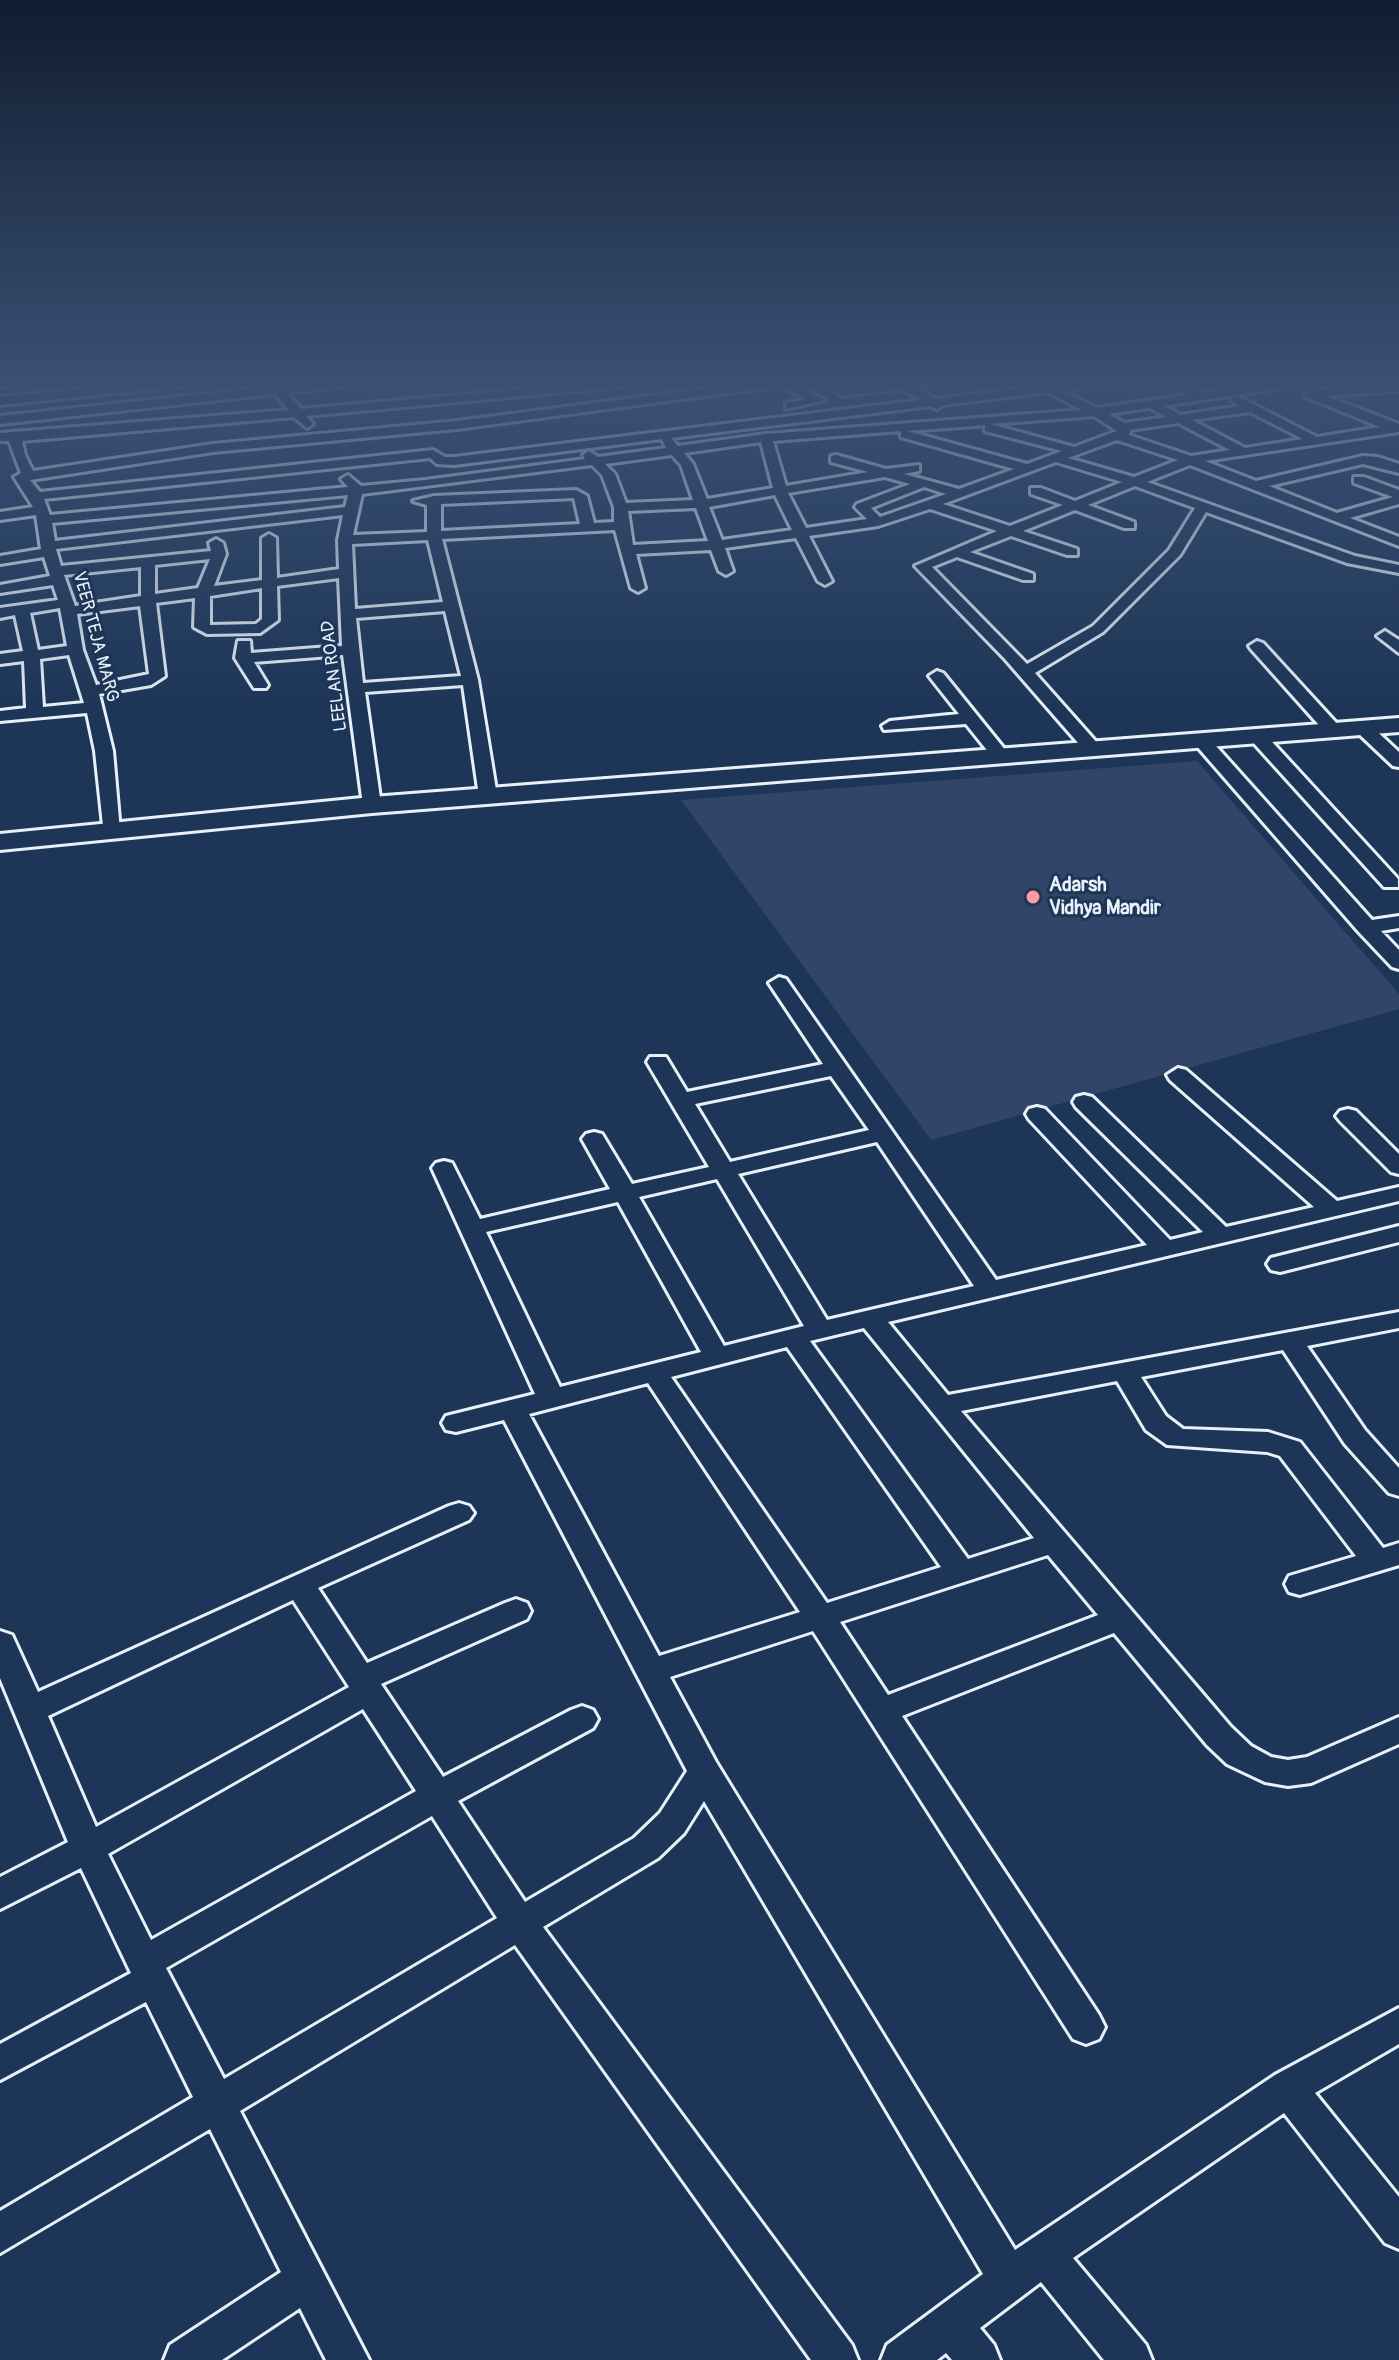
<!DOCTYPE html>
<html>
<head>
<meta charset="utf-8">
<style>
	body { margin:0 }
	canvas { display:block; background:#1d3557 }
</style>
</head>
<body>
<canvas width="1399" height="2360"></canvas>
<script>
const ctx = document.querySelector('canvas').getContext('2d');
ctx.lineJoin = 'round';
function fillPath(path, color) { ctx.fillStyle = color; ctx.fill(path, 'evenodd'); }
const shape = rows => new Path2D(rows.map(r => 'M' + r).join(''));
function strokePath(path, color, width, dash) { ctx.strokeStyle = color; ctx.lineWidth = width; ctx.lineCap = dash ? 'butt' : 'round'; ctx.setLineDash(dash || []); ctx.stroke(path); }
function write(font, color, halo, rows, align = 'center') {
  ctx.font = font + ' Pangolin,sans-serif'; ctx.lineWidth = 6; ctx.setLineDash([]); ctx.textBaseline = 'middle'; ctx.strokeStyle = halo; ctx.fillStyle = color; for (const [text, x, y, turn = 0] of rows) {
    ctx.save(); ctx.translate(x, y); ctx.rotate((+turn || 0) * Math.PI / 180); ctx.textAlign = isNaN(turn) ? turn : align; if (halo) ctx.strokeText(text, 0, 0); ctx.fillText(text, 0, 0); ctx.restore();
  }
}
fillPath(shape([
	[1197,761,1399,994,1399,1009,931,1140,681,800]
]), '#304568');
const minor = shape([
	[0,380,35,380,0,387,0,380],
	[177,380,218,380,212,383,0,405,0,397,177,380],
	[264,380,276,380,281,386,340,380,378,380,372,383,287,393,301,409,623,380,668,380,662,383,306,416,313,424,307,428,294,417,22,441,25,455,33,471,213,444,457,421,771,380,802,380,794,384,825,400,786,409,786,403,807,399,780,386,457,429,213,452,30,480,40,492,433,450,445,457,454,457,921,400,902,389,842,396,836,392,842,388,892,383,889,380,955,380,949,383,916,387,935,399,1038,386,1029,380,1044,380,1054,385,1124,380,1118,383,1064,391,1097,408,1188,395,1160,380,1175,380,1203,393,1287,380,1317,380,1311,383,1164,406,1181,415,1240,406,1231,400,1237,396,1317,437,1380,427,1306,397,1306,391,1399,383,1399,391,1326,396,1399,424,1399,432,1205,461,1256,481,1363,456,1378,457,1399,464,1399,473,1363,464,1269,486,1337,513,1393,497,1354,483,1354,477,1364,477,1399,490,1399,504,1350,518,1399,537,1399,546,1190,465,1147,482,1355,556,1399,565,1399,573,1347,563,1206,512,1180,555,1103,632,1035,673,1098,744,1101,748,1092,753,1086,752,1005,659,915,566,997,531,930,509,878,526,809,536,832,581,825,585,818,581,796,538,725,548,733,571,726,575,719,571,711,550,636,554,645,588,638,592,631,588,615,530,442,539,478,680,497,796,494,800,482,800,479,796,463,685,365,692,381,805,372,810,363,805,343,655,254,662,268,685,266,688,254,688,235,658,238,641,250,641,251,653,342,646,339,578,277,586,278,620,260,633,207,634,194,627,195,598,156,603,165,676,151,685,99,694,113,751,120,831,118,835,104,835,95,751,87,713,0,721,0,711,26,708,24,661,0,664,0,654,23,651,15,615,0,618,0,608,58,600,53,585,0,593,0,585,50,576,44,557,0,564,0,556,41,549,36,515,0,520,0,512,33,507,14,477,21,473,9,441,0,441,0,433,289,410,275,394,0,424,0,416,270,387,264,380],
	[1048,392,1082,410,766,434,678,446,671,438,931,406,937,409,943,405,1048,392],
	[1150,408,1167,417,1125,423,1108,414,1150,408],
	[1250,412,1303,439,1245,448,1192,420,1250,412],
	[1094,416,1117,431,1074,447,990,424,1094,416],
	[1178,423,1230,450,1191,456,1129,435,1130,430,1178,423],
	[985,425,985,431,1062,451,1027,464,907,431,988,425,985,425],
	[901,431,901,437,1014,469,959,489,904,474,919,471,919,465,886,469,836,455,831,456,831,462,868,472,786,486,773,441,901,431],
	[662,439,666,448,598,457,589,451,583,455,585,459,425,480,361,486,348,475,341,479,348,487,50,515,44,499,430,458,437,464,454,465,662,439],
	[1117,440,1178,460,1134,477,1068,458,1117,440],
	[761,442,773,488,707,499,693,464,684,453,761,442],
	[672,455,681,465,693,500,626,503,615,474,605,464,672,455],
	[1056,462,1122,482,1075,501,1041,488,1031,488,1031,494,1063,505,1010,526,943,504,1056,462],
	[592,465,602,475,614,507,614,522,594,523,587,496,576,490,434,496,413,501,427,505,427,532,353,535,362,494,592,465],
	[885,477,910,484,857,504,855,507,867,519,806,528,788,493,885,477],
	[1135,486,1195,508,1169,550,1093,626,1027,664,932,567,957,557,1023,580,1033,580,1033,574,970,552,1011,536,1067,555,1077,555,1077,549,1023,531,1075,510,1124,528,1134,528,1134,522,1088,505,1135,486],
	[924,487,946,494,880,517,871,508,924,487],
	[348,495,345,507,55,541,52,523,348,495],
	[775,495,792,530,722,540,709,507,775,495],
	[574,498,580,524,441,531,441,504,574,498],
	[696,508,708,541,633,545,628,511,696,508],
	[343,515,338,540,339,569,277,578,276,538,269,534,262,538,262,580,214,586,226,554,223,543,216,539,209,543,211,551,61,566,56,549,343,515],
	[428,540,443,602,355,609,352,544,428,540],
	[210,559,198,588,155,594,155,565,210,559],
	[141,567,141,596,75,606,64,575,141,567],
	[262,588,262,619,256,624,210,625,210,596,262,588],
	[140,606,149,674,96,685,83,650,77,614,140,606],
	[60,608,67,646,38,650,30,613,60,608],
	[445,611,461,676,363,683,356,618,445,611],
	[69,655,84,703,43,707,40,659,69,655],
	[1385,631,1399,640,1399,653,1377,636,1385,631],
	[1257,641,1263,643,1339,726,1342,730,1339,734,1327,734,1251,649,1249,646,1257,641],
	[937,671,943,673,1006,751,1009,755,1006,759,994,759,966,724,884,730,882,726,890,721,959,714,929,676,937,671],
	[1363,723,1369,724,1399,752,1399,767,1393,766,1357,732,1354,728,1363,723],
	[1257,731,1263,732,1398,879,1398,887,1384,887,1251,740,1248,736,1257,731],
	[1201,735,1207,736,1372,920,1399,916,1399,928,1381,931,1399,950,1399,969,1392,967,1358,931,1195,744,1192,740,1201,735],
	[779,977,786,979,996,1280,1147,1245,1029,1119,1026,1114,1029,1109,1037,1107,1045,1109,1170,1240,1203,1232,1076,1107,1073,1102,1076,1097,1084,1095,1092,1097,1226,1227,1314,1207,1170,1080,1167,1075,1178,1068,1186,1070,1337,1201,1399,1187,1399,1201,888,1322,948,1395,1399,1312,1399,1328,1307,1346,1365,1430,1399,1468,1399,1496,1389,1493,1345,1444,1283,1350,1141,1377,1166,1416,1183,1429,1268,1432,1300,1442,1383,1548,1399,1543,1399,1565,1300,1595,1289,1592,1285,1584,1289,1576,1356,1556,1280,1456,1267,1452,1167,1445,1146,1430,1117,1381,961,1411,1231,1727,1251,1746,1271,1757,1288,1760,1307,1757,1399,1717,1399,1744,1311,1783,1288,1786,1265,1782,1227,1764,1207,1745,1114,1633,902,1716,1099,2015,1105,2027,1099,2039,1086,2044,1073,2039,813,1631,670,1677,716,1762,1015,2250,1275,2075,1399,2008,1399,2044,1315,2093,1399,2197,1399,2249,1385,2243,1284,2113,1073,2258,1146,2345,1152,2360,1104,2360,1041,2282,980,2328,994,2345,1000,2360,952,2360,946,2353,937,2360,881,2360,887,2345,983,2274,704,1801,684,1833,658,1858,543,1927,852,2345,858,2360,811,2360,515,1945,240,2111,369,2360,326,2360,300,2308,222,2360,164,2360,170,2345,281,2272,210,2129,0,2253,0,2211,193,2097,146,2002,0,2080,0,2044,131,1973,81,1868,0,1909,0,1877,68,1842,0,1678,0,1631,12,1635,38,1692,449,1506,459,1503,469,1506,474,1513,469,1520,318,1588,367,1663,505,1603,516,1599,527,1603,531,1611,527,1619,381,1684,443,1777,571,1710,582,1706,593,1710,598,1719,593,1728,458,1801,525,1902,634,1838,660,1813,687,1771,504,1420,456,1432,446,1430,442,1423,446,1416,535,1394,432,1168,436,1163,444,1161,452,1163,480,1219,610,1189,582,1139,586,1134,594,1132,602,1134,632,1184,709,1167,647,1062,650,1057,666,1057,687,1092,823,1064,769,983,779,977],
	[831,1076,869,1130,730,1162,695,1104,831,1076],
	[877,1142,974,1286,827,1320,738,1174,877,1142],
	[717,1179,804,1326,724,1346,639,1197,717,1179],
	[618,1202,701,1352,560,1387,486,1232,618,1202],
	[864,1328,1034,1538,968,1559,810,1341,864,1328],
	[787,1347,941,1567,827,1603,671,1377,787,1347],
	[648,1383,800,1612,659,1656,529,1414,648,1383],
	[1048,1555,1098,1615,888,1695,840,1622,1048,1555],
	[293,1600,349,1687,96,1827,48,1716,293,1600],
	[363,1709,416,1791,151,1940,108,1854,363,1709],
	[432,1816,497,1918,224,2079,166,1968,432,1816],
	[1348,1109,1356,1111,1399,1154,1399,1174,1391,1172,1340,1121,1336,1116,1340,1111,1348,1109],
	[1399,1226,1399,1242,1280,1272,1271,1270,1267,1264,1271,1258,1399,1226]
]);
const secondary = shape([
	[1399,718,1399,732,372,813,0,850,0,834,372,797,1399,718]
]);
strokePath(minor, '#e8f1f8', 6);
strokePath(secondary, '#e8f1f8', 6);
fillPath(minor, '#1d3557');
fillPath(secondary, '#1d3557');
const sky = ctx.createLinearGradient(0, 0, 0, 710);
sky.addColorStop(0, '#101d30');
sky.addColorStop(0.54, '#3a5174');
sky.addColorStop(1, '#3a517400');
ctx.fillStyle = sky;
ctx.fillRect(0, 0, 1399, 710);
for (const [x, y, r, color] of [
	[1033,897,8,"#ff9aa2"]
]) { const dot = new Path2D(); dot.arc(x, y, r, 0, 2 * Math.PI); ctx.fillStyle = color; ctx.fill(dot); strokePath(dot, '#1d3557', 3); }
write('18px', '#e8f1f8', '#1d3557', [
	["VEER TEJA MARG",95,637,75],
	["LEELAN ROAD",335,676,-97]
]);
write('bold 20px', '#e8f1f8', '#1d3557', [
	["Adarsh",1049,886],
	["Vidhya Mandir",1049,909]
], 'left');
</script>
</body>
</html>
